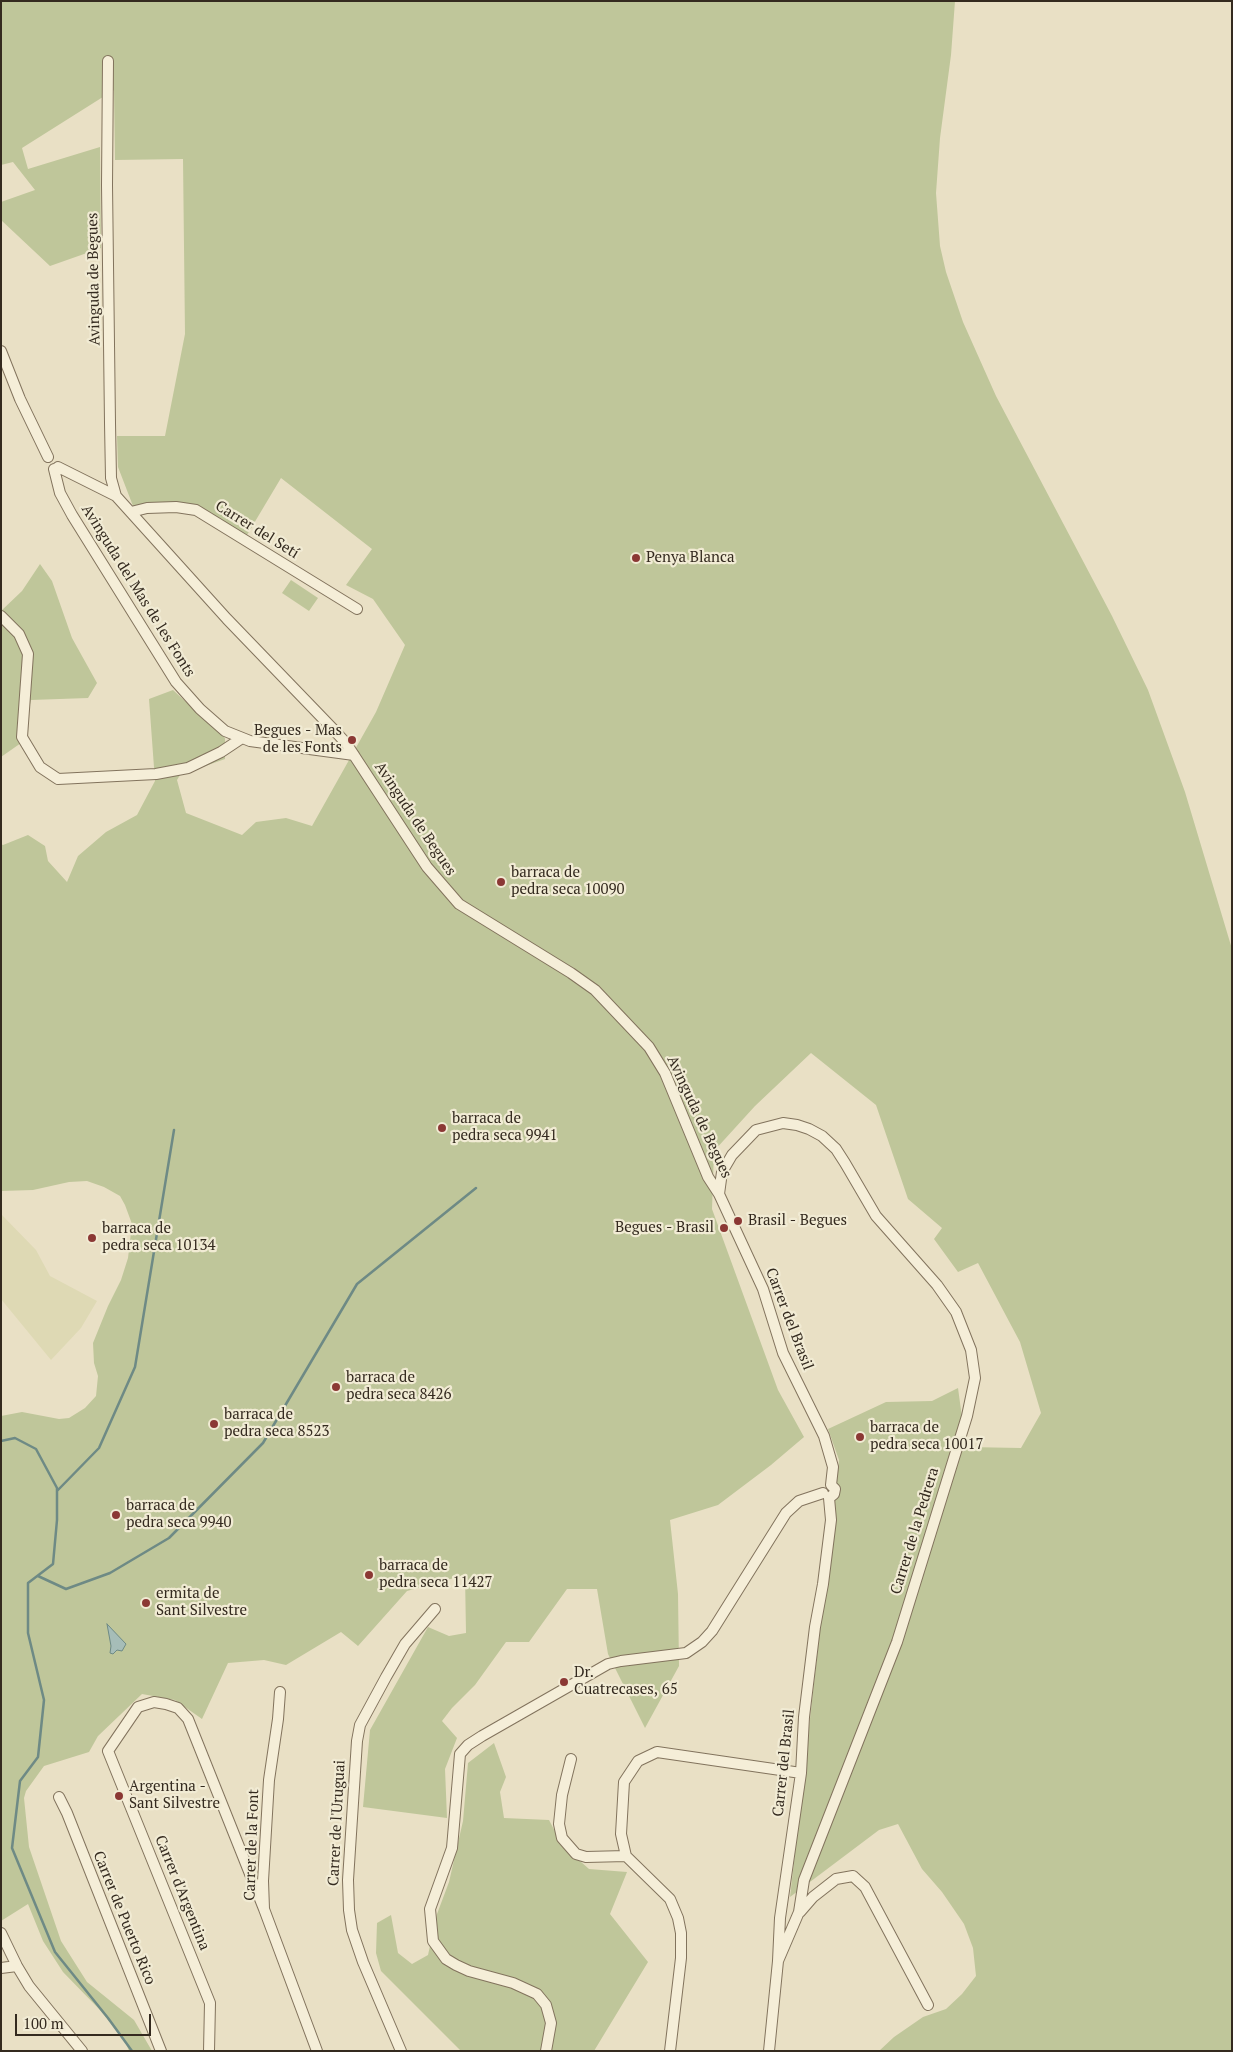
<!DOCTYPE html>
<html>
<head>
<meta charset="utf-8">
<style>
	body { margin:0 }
	#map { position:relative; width:1233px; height:2052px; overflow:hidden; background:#e9e0c5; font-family:"PT Serif",serif }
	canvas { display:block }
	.frame { position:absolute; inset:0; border:2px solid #342a1f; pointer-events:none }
	.scale { position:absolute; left:15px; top:2014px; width:136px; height:22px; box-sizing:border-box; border:2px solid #342a1f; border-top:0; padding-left:6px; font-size:15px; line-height:18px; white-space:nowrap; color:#342a1f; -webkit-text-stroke:4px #f1ebd4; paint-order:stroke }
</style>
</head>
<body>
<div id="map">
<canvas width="1233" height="2052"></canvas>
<div class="frame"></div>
<div class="scale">100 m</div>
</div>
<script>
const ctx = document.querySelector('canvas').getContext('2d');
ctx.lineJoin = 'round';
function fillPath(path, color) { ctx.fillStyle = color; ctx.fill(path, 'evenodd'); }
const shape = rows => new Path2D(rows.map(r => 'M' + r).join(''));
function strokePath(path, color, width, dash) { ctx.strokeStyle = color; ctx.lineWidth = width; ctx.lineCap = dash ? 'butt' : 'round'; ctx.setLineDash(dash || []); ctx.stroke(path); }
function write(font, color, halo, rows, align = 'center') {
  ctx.font = font + ' "PT Serif",serif'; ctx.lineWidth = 4.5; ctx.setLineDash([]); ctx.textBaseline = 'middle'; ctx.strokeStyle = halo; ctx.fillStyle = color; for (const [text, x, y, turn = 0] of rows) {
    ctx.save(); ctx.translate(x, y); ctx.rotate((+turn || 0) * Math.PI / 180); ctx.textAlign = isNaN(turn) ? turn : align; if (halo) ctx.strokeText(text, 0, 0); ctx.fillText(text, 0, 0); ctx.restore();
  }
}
fillPath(shape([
	[1,1214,36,1250,50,1276,97,1301,81,1328,51,1360,1,1299]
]), '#ded9b4');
fillPath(shape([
	[1,1,955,1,951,55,940,138,936,193,940,246,946,272,963,322,996,396,1112,616,1148,690,1185,792,1232,949,1232,2051,879,2051,894,2037,923,2017,946,2009,962,1994,976,1976,973,1948,964,1924,942,1892,922,1869,898,1824,879,1830,790,1897,839,1460,828,1429,886,1402,932,1401,958,1388,966,1447,1021,1448,1041,1413,1020,1342,978,1263,958,1272,934,1239,942,1228,908,1199,876,1105,811,1053,755,1106,714,1151,712,1209,778,1390,804,1437,771,1465,718,1505,670,1520,678,1594,679,1666,645,1728,608,1654,597,1589,567,1589,529,1642,506,1642,475,1685,452,1708,442,1721,457,1738,445,1769,447,1818,363,1807,370,1730,428,1627,449,1636,466,1633,465,1575,407,1591,358,1646,341,1632,286,1665,264,1660,228,1663,202,1719,175,1700,142,1694,98,1736,89,1752,44,1766,26,1791,24,1798,29,1847,61,1941,87,1982,134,2020,152,2051,129,2051,125,2041,99,2009,63,1972,43,1941,28,1904,1,1921,1,1416,22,1412,59,1419,69,1418,85,1408,96,1396,98,1376,94,1363,93,1343,108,1306,121,1280,128,1258,132,1224,125,1205,120,1196,104,1187,87,1181,69,1182,33,1190,1,1191,1,844,3,845,28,835,45,846,48,861,67,882,78,856,106,832,137,815,155,781,149,699,173,690,225,738,225,759,180,775,177,780,186,813,242,835,256,822,286,818,312,826,376,712,405,645,373,599,346,585,372,549,281,478,247,535,193,506,159,502,133,506,118,467,117,436,165,436,185,334,183,159,115,160,114,90,22,148,28,169,100,147,101,248,50,266,1,220,1,202,35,190,13,162,1,165],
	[40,564,52,581,72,638,97,683,88,698,31,700,21,743,1,757,1,611,22,591],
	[291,580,318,598,309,611,282,593],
	[494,1743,506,1777,500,1792,504,1818,549,1820,562,1845,589,1869,627,1872,610,1914,648,1962,594,2051,461,2051,381,1971,376,1953,377,1923,391,1915,398,1953,412,1964,428,1955,437,1914,449,1882,463,1821,468,1763]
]), '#bfc69a');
const water = shape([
	[107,1624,126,1644,122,1651,117,1650,113,1654,110,1653,111,1646,107,1624]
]);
fillPath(water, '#a6bdb8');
strokePath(water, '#6e8a85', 1);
strokePath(shape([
	[1,1441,15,1438,36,1449,57,1488,57,1520,53,1564,28,1583,28,1633,44,1700,38,1757,20,1781,12,1848,55,1952,108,2018,132,2051],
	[57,1491,99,1448,135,1367,174,1130],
	[38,1576,66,1589,110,1573,169,1538,263,1443,357,1284,476,1188]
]), '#6e8a85', 2.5);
const minor = shape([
	[108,61,107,185,110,423,111,478,116,496],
	[1,351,20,399,48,457],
	[58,467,116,496,227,619,333,729,346,743,427,867,459,904,571,973,595,990,649,1047,665,1073,708,1177,719,1194,763,1289,783,1353,824,1436,833,1467,831,1485,835,1489,834,1494,829,1498],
	[54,469,60,493,72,515,176,682,200,709,225,731,250,741,354,755],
	[131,512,147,508,176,507,196,510,357,609],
	[1,616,19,634,28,654,22,737,40,767,58,779,156,774,188,768,221,752,242,738],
	[719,1194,722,1172,732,1155,756,1130,783,1123,797,1125,809,1129,822,1136,836,1149,845,1163,876,1216,937,1285,956,1312,971,1350,975,1378,967,1416,897,1642,804,1880,799,1912,778,1961],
	[280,1692,278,1719,269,1780,263,1881,264,1909,317,2051],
	[571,1759,562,1795,559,1824,562,1838,576,1854,586,1857,626,1856],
	[59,1797,67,1813,161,2051],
	[800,1912,813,1897,836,1879,853,1876,865,1887,928,2005],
	[1,1933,17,1966,29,1986,82,2051],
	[1,1968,17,1966],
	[209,2051,210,2003,108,1751,138,1707,154,1702,166,1704,178,1708,188,1719,264,1909],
	[401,2051,363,1962,352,1930,349,1910,348,1880,357,1741,360,1725,386,1677,405,1644,435,1609],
	[546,2051,551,2023,546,2005,537,1994,513,1983,469,1971,456,1965,446,1959,433,1941,430,1909,452,1848,460,1754,468,1745,482,1736,608,1664,621,1661,686,1653,702,1642,712,1631,786,1513,799,1501,823,1493],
	[670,2051,681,1958,681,1933,678,1918,670,1899,626,1856,621,1834,624,1782,638,1761,657,1752,801,1773],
	[769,2051,778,1961,780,1918,801,1773,804,1717,815,1627,823,1584,831,1520,829,1498]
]);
strokePath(minor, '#82735d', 12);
strokePath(minor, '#f5eed8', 10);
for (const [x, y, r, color] of [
	[636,558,5,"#8b3834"],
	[352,740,5,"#8b3834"],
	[501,882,5,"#8b3834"],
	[442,1128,5,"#8b3834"],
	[738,1221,5,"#8b3834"],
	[724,1228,5,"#8b3834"],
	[92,1238,5,"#8b3834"],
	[336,1387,5,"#8b3834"],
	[214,1424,5,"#8b3834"],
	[860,1437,5,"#8b3834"],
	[116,1515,5,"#8b3834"],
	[369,1575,5,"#8b3834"],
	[146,1603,5,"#8b3834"],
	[564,1682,5,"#8b3834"],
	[119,1796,5,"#8b3834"]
]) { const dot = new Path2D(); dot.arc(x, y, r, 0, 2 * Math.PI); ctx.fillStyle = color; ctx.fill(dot); strokePath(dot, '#f1ebd4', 2); }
write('15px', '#342a1f', '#f1ebd4', [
	["Avinguda de Begues",94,279,-91],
	["Carrer del Setí",257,530,32],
	["Avinguda del Mas de les Fonts",138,591,58],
	["Avinguda de Begues",415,819,56],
	["Avinguda de Begues",699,1117,65],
	["Carrer del Brasil",789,1319,69],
	["Carrer de la Pedrera",915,1531,-73],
	["Carrer del Brasil",784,1763,-84],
	["Carrer de l'Uruguai",337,1823,-87],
	["Carrer de la Font",252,1845,-88],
	["Carrer d'Argentina",182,1893,68],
	["Carrer de Puerto Rico",124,1918,68]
]);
write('15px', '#342a1f', '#f1ebd4', [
	["Penya Blanca",646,558],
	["Begues - Mas",342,731,"right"],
	["de les Fonts",342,748,"right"],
	["barraca de",511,873],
	["pedra seca 10090",511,890],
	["barraca de",452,1119],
	["pedra seca 9941",452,1136],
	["Brasil - Begues",748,1221],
	["Begues - Brasil",714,1228,"right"],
	["barraca de",102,1229],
	["pedra seca 10134",102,1246],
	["barraca de",346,1378],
	["pedra seca 8426",346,1395],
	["barraca de",224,1415],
	["pedra seca 8523",224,1432],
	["barraca de",870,1428],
	["pedra seca 10017",870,1445],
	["barraca de",126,1506],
	["pedra seca 9940",126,1523],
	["barraca de",379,1566],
	["pedra seca 11427",379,1583],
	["ermita de",156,1594],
	["Sant Silvestre",156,1611],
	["Dr.",574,1673],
	["Cuatrecases, 65",574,1690],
	["Argentina -",129,1787],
	["Sant Silvestre",129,1804]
], 'left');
</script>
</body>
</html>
